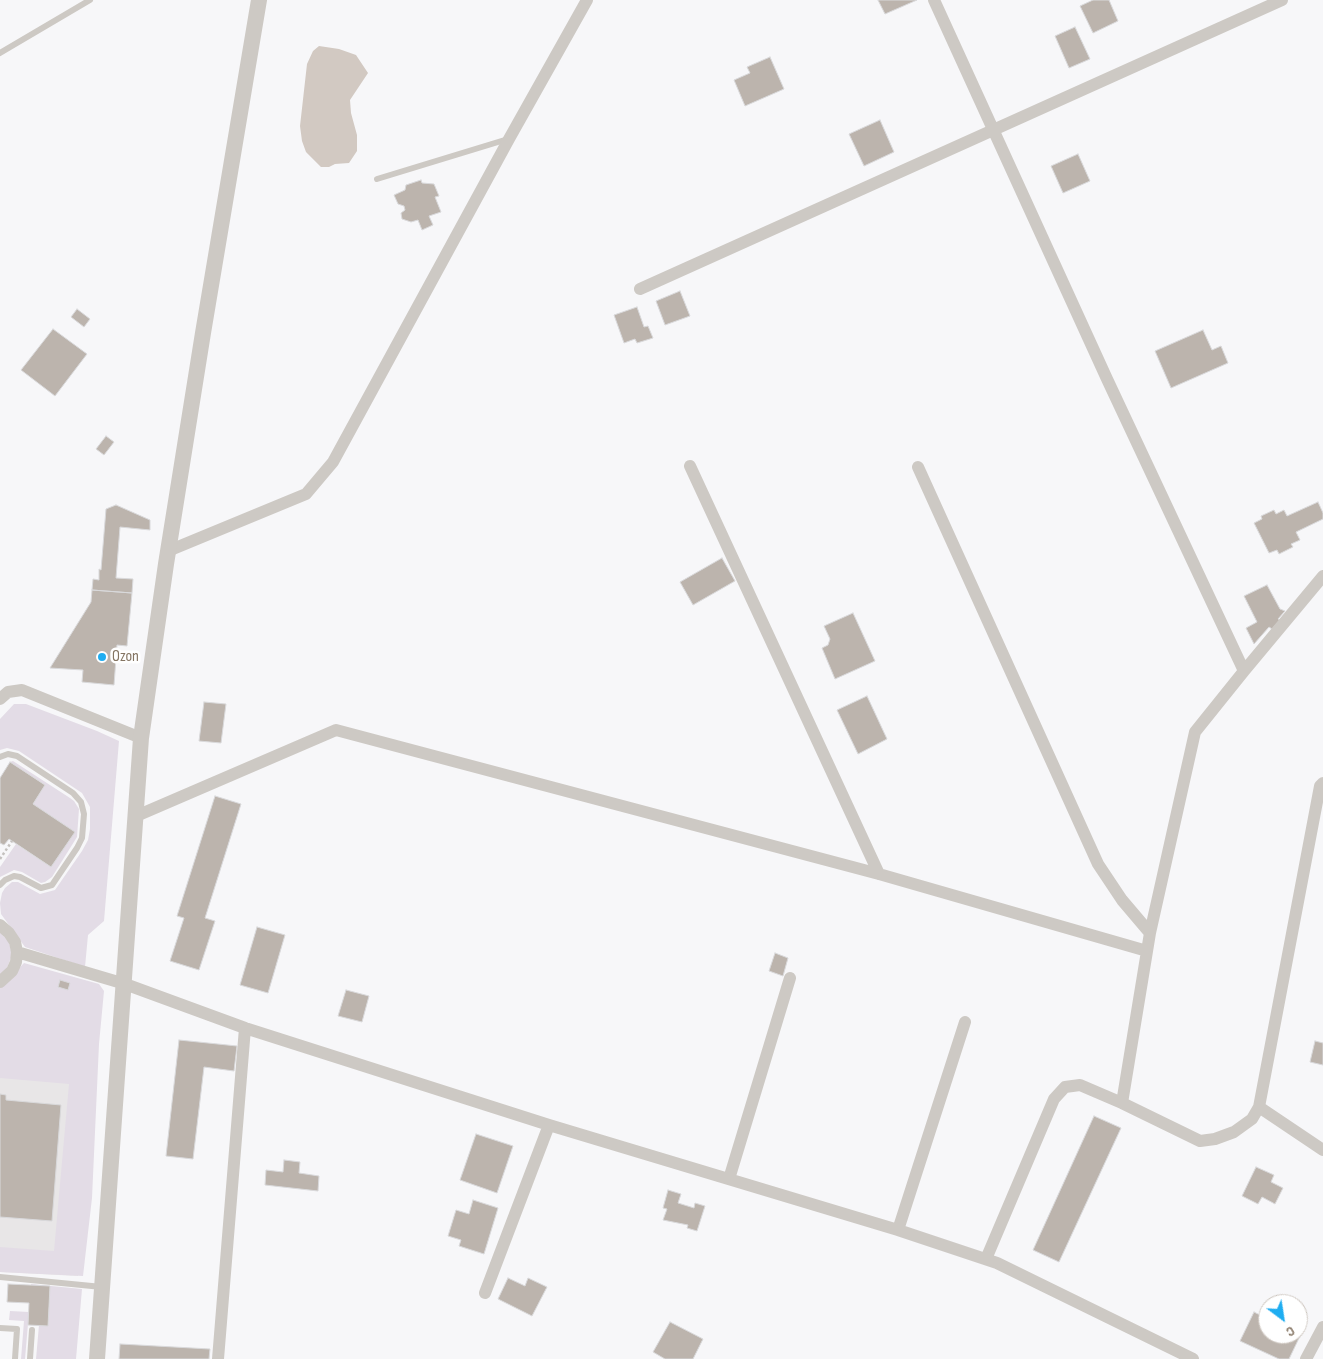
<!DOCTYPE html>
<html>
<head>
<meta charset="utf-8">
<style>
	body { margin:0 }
	#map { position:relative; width:1323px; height:1359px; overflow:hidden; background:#f7f7f9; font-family:"Sofia Sans Condensed",sans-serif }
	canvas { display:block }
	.north { position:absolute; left:1258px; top:1294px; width:50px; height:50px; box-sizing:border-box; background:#fff; border:1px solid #cec7c0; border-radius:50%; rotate:149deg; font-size:14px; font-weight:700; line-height:20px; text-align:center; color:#847462 }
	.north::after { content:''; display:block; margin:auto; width:18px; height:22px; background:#1fadf1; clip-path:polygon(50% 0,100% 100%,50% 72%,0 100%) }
</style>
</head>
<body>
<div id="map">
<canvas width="1323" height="1359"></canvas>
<div class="north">С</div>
</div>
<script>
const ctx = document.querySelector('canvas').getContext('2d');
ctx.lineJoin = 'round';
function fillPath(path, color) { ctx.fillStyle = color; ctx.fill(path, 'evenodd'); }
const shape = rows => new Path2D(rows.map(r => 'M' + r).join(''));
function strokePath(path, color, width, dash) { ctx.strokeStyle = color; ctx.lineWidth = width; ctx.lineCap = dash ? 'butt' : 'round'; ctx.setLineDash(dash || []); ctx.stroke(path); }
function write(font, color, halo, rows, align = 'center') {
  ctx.font = font + ' "Sofia Sans Condensed",sans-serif'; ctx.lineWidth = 5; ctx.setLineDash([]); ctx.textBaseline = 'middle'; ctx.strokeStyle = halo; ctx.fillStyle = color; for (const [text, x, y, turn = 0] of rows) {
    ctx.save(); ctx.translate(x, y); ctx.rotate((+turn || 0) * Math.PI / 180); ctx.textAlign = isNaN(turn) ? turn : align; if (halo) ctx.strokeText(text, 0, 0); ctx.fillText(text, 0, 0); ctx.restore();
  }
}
fillPath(shape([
	[0,1020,83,1026,78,1276,0,1272]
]), '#e8e6e7');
fillPath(shape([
	[14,704,26,704,97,731,119,741,104,921,88,935,85,967,25,947,1,914,0,903,2,893,5,888,12,882,18,882,40,894,55,890,82,851,88,840,90,829,90,807,82,793,19,751,7,748,0,750,0,719],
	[13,761,70,798,74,801,79,809,77,837,52,877,45,882,41,883,22,872,14,870,0,877,0,867,16,844,51,867,33,804,45,785,10,762],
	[0,932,9,942,12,955,7,968,0,975],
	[24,963,99,984,104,991,99,1044,92,1198,83,1276,0,1272,0,1247,54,1251,69,1084,0,1078,0,988],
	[31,1284,82,1289,76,1359,36,1359,39,1325,48,1326,50,1287,31,1286],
	[10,1311,29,1312,25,1359,21,1359,24,1321,9,1320]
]), '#e3dce6');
fillPath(shape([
	[319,46,339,49,356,55,368,73,350,100,351,113,357,135,357,151,349,163,335,164,329,167,321,167,306,152,302,141,300,126,307,64,313,51]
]), '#d2c9c2');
const building = shape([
	[878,0,917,0,885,14,878,0],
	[1093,0,1109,0,1118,21,1093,33,1080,6,1093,0],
	[1075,27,1090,59,1069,68,1055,36,1075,27],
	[770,57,784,89,745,106,734,80,750,73,747,67,770,57],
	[880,120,894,152,864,166,849,134,880,120],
	[1078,154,1090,181,1063,193,1051,166,1078,154],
	[421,180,422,183,434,184,439,196,435,197,441,212,429,216,433,225,422,230,418,220,411,222,402,219,401,213,405,210,404,206,398,204,394,195,405,190,406,185,421,180],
	[680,291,690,316,665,325,656,301,680,291],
	[637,307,644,327,648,326,653,338,637,343,635,339,624,343,614,315,637,307],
	[77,309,90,319,84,327,71,317,77,309],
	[53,329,87,354,55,396,21,370,53,329],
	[1203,330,1212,350,1221,346,1228,363,1171,388,1155,351,1203,330],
	[106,436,114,442,104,455,96,449,106,436],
	[1318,502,1323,513,1323,519,1296,532,1300,540,1291,544,1293,547,1279,554,1277,550,1269,553,1254,523,1262,519,1261,516,1274,510,1276,514,1284,510,1287,516,1318,502],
	[116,505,150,520,150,530,120,527,116,578,133,579,132,593,92,590,93,579,99,580,99,569,101,570,106,509,116,505],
	[722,558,735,581,693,605,680,582,722,558],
	[1267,585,1280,609,1285,611,1278,619,1280,620,1272,629,1269,627,1254,644,1246,628,1257,622,1244,596,1267,585],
	[92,590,132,593,127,646,117,645,114,685,82,682,83,670,50,668,91,602,92,590],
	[853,613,875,661,835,679,822,648,828,645,830,639,824,626,853,613],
	[867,696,887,739,858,754,837,710,867,696],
	[204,702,226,704,221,743,199,741,204,702],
	[10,762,45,785,33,804,75,832,51,867,9,839,4,845,0,843,0,778,10,762],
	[215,796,241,804,205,918,215,921,199,970,170,961,184,918,177,916,215,796],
	[257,927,285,935,268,993,240,985,257,927],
	[775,953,788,958,783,976,769,971,775,953],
	[60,980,70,983,68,990,58,987,60,980],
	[346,990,369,996,362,1022,338,1016,346,990],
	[179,1040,237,1046,234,1071,204,1067,193,1159,166,1156,179,1040],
	[1315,1041,1323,1043,1323,1065,1310,1062,1315,1041],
	[0,1094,6,1095,6,1100,61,1105,52,1221,0,1217,0,1094],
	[1094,1116,1121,1128,1059,1262,1033,1250,1094,1116],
	[476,1134,513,1146,497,1193,460,1180,476,1134],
	[284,1160,300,1162,299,1173,319,1176,318,1191,265,1185,266,1170,283,1172,284,1160],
	[1256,1167,1274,1175,1271,1182,1283,1188,1275,1204,1262,1197,1258,1204,1242,1196,1256,1167],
	[668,1190,681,1194,678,1203,694,1208,695,1203,705,1206,697,1231,687,1228,688,1225,663,1220,667,1209,663,1208,668,1190],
	[473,1200,498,1208,484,1254,459,1246,461,1240,448,1236,456,1210,469,1214,473,1200],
	[508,1278,525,1286,528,1278,547,1287,532,1316,498,1299,508,1278],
	[8,1284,50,1286,48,1326,28,1325,29,1303,7,1302,8,1284],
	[1254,1312,1268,1319,1268,1334,1298,1333,1301,1334,1289,1359,1279,1359,1240,1341,1254,1312],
	[670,1322,703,1339,693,1359,665,1359,653,1352,670,1322],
	[120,1344,210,1349,209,1359,119,1359,120,1344]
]);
fillPath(building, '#bcb4ad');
strokePath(building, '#d9d9db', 1);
strokePath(shape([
	[0,859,12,841]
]), '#c4c1be', 2.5, [2.5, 2.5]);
strokePath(shape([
	[0,53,90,0],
	[377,179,508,139],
	[0,757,8,754,17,756,73,793,81,802,84,814,82,838,77,848,52,885,41,888,20,877,14,876,5,880,0,885],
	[0,1277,102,1287],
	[0,1328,17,1329,15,1359],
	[30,1359,32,1330]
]), '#cdc9c4', 6);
strokePath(shape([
	[934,0,1107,379,1244,671],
	[640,289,1282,0],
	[690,466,879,874],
	[918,467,1098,864,1122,900,1150,933],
	[168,551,306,494,333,462,509,139,587,0],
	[0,699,8,692,22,690,141,738],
	[134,817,336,730,879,874,1147,951],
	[0,925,9,933,15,942,17,952,16,962,12,971,0,982],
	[17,952,125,984,245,1028,549,1125,898,1230,997,1263,1193,1359],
	[1122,1103,1150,933,1195,732,1244,671,1323,576],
	[1259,1107,1323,1150],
	[729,1179,790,978],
	[898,1230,965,1022],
	[986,1259,1054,1099,1065,1087,1080,1085,1122,1103,1200,1141,1215,1139,1234,1132,1252,1119,1259,1107,1320,786,1323,783],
	[485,1293,549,1125],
	[218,1359,245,1028],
	[1306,1359,1323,1327]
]), '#cdc9c4', 12);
strokePath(shape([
	[97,1359,141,738,166,564,203,333,259,0]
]), '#cdc9c4', 16);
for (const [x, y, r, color] of [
	[102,657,5,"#1fadf1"]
]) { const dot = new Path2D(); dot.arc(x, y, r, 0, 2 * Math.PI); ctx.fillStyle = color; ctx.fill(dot); strokePath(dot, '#fff', 2); }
write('16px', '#847462', '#fff', [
	["Ozon",112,657]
], 'left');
</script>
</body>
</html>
